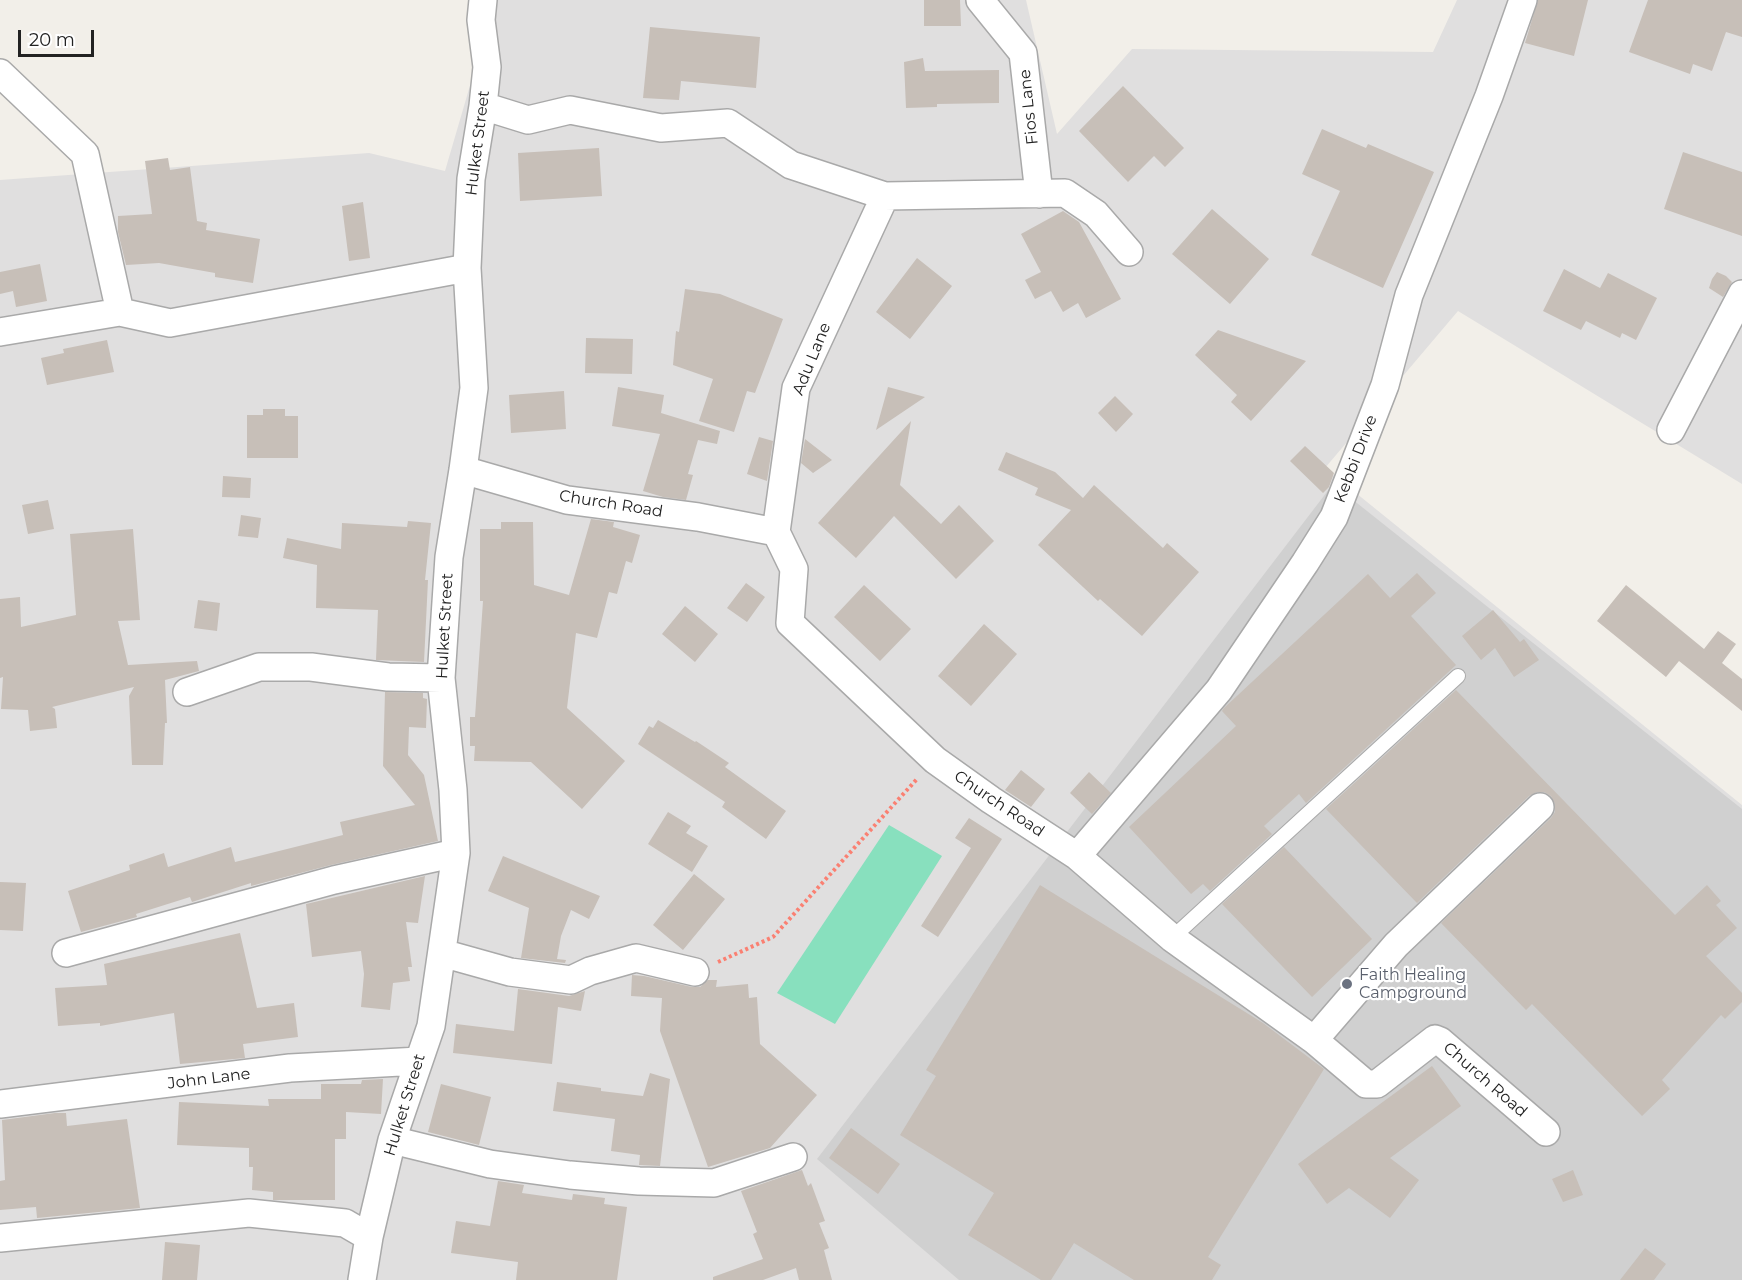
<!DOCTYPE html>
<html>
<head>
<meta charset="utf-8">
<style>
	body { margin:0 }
	#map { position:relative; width:1742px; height:1280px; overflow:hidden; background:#f2efe9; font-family:Montserrat,sans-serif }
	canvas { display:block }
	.scale { position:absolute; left:18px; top:30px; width:76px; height:27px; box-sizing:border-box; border:3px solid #222; border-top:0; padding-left:8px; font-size:18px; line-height:21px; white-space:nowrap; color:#222; -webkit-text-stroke:4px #fff; paint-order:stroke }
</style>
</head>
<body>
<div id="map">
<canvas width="1742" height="1280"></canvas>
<div class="scale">20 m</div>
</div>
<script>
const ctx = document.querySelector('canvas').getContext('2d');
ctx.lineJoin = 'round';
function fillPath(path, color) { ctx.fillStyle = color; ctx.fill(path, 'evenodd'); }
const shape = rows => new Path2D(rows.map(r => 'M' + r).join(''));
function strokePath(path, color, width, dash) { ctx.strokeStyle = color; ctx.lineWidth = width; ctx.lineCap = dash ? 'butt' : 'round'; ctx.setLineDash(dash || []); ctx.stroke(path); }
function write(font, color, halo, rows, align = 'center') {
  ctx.font = font + ' Montserrat,sans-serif'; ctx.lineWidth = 4.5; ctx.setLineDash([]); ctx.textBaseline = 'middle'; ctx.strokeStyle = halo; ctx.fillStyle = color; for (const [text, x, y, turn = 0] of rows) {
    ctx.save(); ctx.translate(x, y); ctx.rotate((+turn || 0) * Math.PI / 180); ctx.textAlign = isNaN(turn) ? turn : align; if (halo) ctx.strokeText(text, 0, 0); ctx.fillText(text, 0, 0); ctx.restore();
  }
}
fillPath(shape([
	[495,0,1026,0,1057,134,1132,49,1433,52,1457,0,1742,0,1742,484,1458,311,1325,468,1742,805,1742,1280,0,1280,0,180,369,153,445,171]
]), '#e0dfdf');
fillPath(shape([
	[1333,484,1742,809,1742,1280,959,1280,817,1159]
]), '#d0d0d0');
fillPath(shape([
	[889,825,942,856,835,1024,777,993]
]), '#88e0be');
fillPath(shape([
	[924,0,960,0,961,26,924,26],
	[1538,0,1588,0,1574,56,1525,43],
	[1648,0,1742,0,1742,37,1726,32,1712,71,1693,64,1690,74,1629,52],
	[650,27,760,37,756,88,681,81,679,100,643,98],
	[923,58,925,71,999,70,999,103,937,104,937,107,906,108,904,62],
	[1123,86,1184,148,1165,167,1154,156,1128,182,1079,131],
	[1322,129,1366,148,1368,144,1434,172,1383,288,1311,255,1340,191,1302,174],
	[599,148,602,196,520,201,518,153],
	[1683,152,1742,172,1742,236,1664,209],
	[168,158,170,170,190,167,197,221,207,223,206,230,260,239,253,283,215,277,215,273,159,263,126,265,118,232,118,216,152,214,145,161],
	[363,202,370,258,349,261,342,206],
	[1212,209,1269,259,1230,304,1172,254],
	[1063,211,1079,222,1121,299,1086,318,1078,303,1063,312,1051,291,1035,299,1025,280,1041,272,1021,234],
	[917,258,952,286,910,339,876,312],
	[40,264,47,301,16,307,13,291,0,294,0,272],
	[1564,269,1600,288,1608,273,1657,298,1636,340,1622,333,1620,338,1586,321,1581,330,1543,311],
	[1717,272,1726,276,1732,282,1723,297,1709,288,1712,279],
	[685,289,720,294,783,319,755,393,747,391,734,432,699,421,713,379,673,365,676,331,679,332],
	[1218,330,1306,361,1251,421,1231,402,1237,395,1195,355],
	[586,338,633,339,632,374,585,373],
	[107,340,114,372,47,385,41,358,64,353,63,349],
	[618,387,664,395,661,413,720,431,717,444,698,440,688,474,693,475,686,500,663,497,643,491,660,434,612,426],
	[888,387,925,397,876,430],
	[564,391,566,429,511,433,509,395],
	[1115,396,1133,414,1116,432,1098,413],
	[263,409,285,409,285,416,298,416,298,458,247,458,247,415,263,415],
	[911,421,900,485,941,524,959,505,994,541,956,579,894,516,856,558,818,523],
	[759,437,773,441,767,481,747,474],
	[805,439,832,460,813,473,801,463],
	[1305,446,1334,473,1329,487,1323,493,1290,461],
	[1006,452,1055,472,1083,498,1094,485,1163,548,1167,543,1199,572,1142,636,1100,599,1098,601,1038,545,1071,510,1035,495,1038,488,998,470],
	[223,476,251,478,250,498,222,497],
	[48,500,54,529,28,534,22,505],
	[241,515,261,518,258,538,238,536],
	[591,519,614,522,613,527,640,535,632,563,626,561,617,594,609,592,597,638,576,633,567,708,625,761,582,809,531,762,474,761,475,746,470,746,470,717,475,717,483,601,480,601,480,529,501,529,501,522,533,522,534,585,569,595],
	[408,521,431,523,425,580,428,580,424,662,376,660,378,610,316,608,317,565,283,558,287,538,341,549,342,523,407,527],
	[133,529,140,620,118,621,128,665,197,661,199,671,165,680,167,723,165,723,163,765,132,765,129,696,134,687,52,707,55,709,57,728,30,731,28,710,1,709,3,677,0,678,0,599,20,597,21,627,76,615,70,534],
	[1417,573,1436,593,1411,616,1456,665,1306,803,1299,794,1264,826,1272,834,1210,891,1203,884,1191,894,1129,827,1236,726,1222,711,1224,708,1368,574,1390,598],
	[746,583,765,597,747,622,727,608],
	[864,585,911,629,880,661,834,617],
	[1626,585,1704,649,1718,631,1736,644,1722,663,1742,679,1742,711,1679,661,1666,677,1597,621],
	[198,600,220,603,217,631,194,628],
	[685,606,718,634,695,662,662,634],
	[1493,610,1520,642,1524,639,1539,660,1514,677,1495,648,1481,660,1462,636],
	[984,624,1017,654,971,706,938,676],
	[1456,690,1675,915,1707,885,1721,901,1716,905,1737,928,1706,956,1742,993,1742,1002,1725,1019,1721,1015,1662,1080,1670,1089,1642,1116,1532,1004,1526,1010,1441,923,1551,818,1555,812,1555,804,1551,796,1544,792,1537,792,1529,796,1417,903,1326,809],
	[385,692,423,693,423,698,427,699,426,728,409,727,408,755,424,775,438,841,331,865,251,886,251,883,192,902,190,897,136,914,137,917,81,932,68,891,130,870,129,865,164,853,168,867,231,847,235,862,343,835,340,822,415,805,383,766],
	[658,720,695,742,696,741,729,763,725,767,786,811,766,839,722,807,725,802,638,744,649,726,653,728],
	[1021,770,1045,789,1031,807,1005,790],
	[1089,772,1111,793,1092,814,1070,793],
	[668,812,691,826,686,833,708,846,692,872,648,844],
	[969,818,1002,839,938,937,921,926,971,848,955,838],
	[1284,847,1372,939,1312,997,1222,904],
	[503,856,600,896,589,919,571,910,561,936,557,959,566,960,565,963,521,958,529,908,488,891],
	[694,874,725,899,683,950,653,925],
	[425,876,418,923,406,922,412,967,408,967,410,981,393,983,390,1010,361,1007,364,974,361,951,312,957,306,904],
	[0,882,26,883,23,931,0,930],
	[1040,885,1263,1023,1324,1069,1208,1257,1221,1265,1212,1280,1134,1280,1074,1243,1051,1280,1041,1280,968,1235,994,1193,900,1135,936,1076,926,1070],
	[240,933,257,1008,294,1003,298,1037,243,1044,245,1058,180,1064,174,1013,100,1026,100,1023,58,1026,55,988,107,985,104,964],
	[632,975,644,976,692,987,700,987,708,980,717,980,716,987,748,984,749,998,757,997,760,1044,817,1095,770,1148,708,1167,660,1031,662,998,631,996],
	[518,989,569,996,585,991,581,1011,558,1007,552,1064,453,1053,456,1024,514,1031],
	[1432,1066,1461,1106,1390,1158,1419,1180,1390,1218,1349,1188,1327,1204,1298,1164],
	[650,1073,670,1079,660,1166,639,1165,640,1155,611,1151,615,1119,553,1111,557,1082,601,1088,601,1091,643,1096],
	[383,1079,381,1114,346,1112,346,1139,335,1139,335,1200,273,1200,273,1192,252,1190,253,1167,249,1167,249,1148,177,1145,179,1102,269,1106,268,1099,321,1099,321,1084,361,1084,362,1080],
	[441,1084,491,1097,479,1145,428,1132],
	[55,1113,66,1113,67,1126,127,1119,140,1208,37,1218,36,1207,0,1210,0,1181,5,1180,2,1120],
	[851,1128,900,1164,878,1194,829,1158],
	[802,1170,808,1186,811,1183,825,1221,819,1223,829,1248,824,1250,832,1280,799,1280,796,1268,763,1280,713,1280,713,1277,763,1259,753,1234,757,1232,741,1191],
	[1573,1170,1583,1195,1563,1202,1552,1179],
	[498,1181,524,1185,522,1193,572,1200,573,1194,605,1198,604,1204,627,1207,617,1280,516,1280,518,1262,451,1253,456,1221,490,1226],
	[165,1242,200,1245,197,1280,162,1280],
	[1645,1248,1666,1264,1654,1280,1620,1280]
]), '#c7bfb8');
const lane = shape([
	[1172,938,1458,676]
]);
const street = shape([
	[980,0,1023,53,1039,194],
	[0,73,85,154,120,312],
	[483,106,528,120,570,110,661,128,728,123,791,165,885,196,1065,193,1096,214,1129,252],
	[0,332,120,312,170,323,467,268],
	[1671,430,1742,294],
	[463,470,567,500,698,517,776,532,794,569,790,623,935,760,991,800,1077,856,1172,938,1314,1040,1366,1084,1377,1084,1435,1039,1440,1041,1546,1132],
	[776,532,796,388,885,196],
	[187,692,259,667,311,667,388,677,441,678],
	[1077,856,1219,690,1305,563,1334,517,1385,385,1409,295,1489,96,1523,0],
	[66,953,334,880,456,853],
	[442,953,510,972,571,980,590,971,636,958,695,972],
	[1314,1040,1396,945,1540,807],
	[0,1104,290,1068,419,1061],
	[392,1140,490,1164,570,1175,639,1181,714,1183,793,1157],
	[0,1238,249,1213,345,1223,369,1237],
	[362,1280,369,1237,392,1140,431,1026,456,853,453,790,441,678,449,557,463,470,474,388,467,268,471,179,483,106,487,67,481,20,483,0]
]);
strokePath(lane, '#a9a9a9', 16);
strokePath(street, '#a9a9a9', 30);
strokePath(shape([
	[718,962,773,937,917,779]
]), '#fa8072', 4, [3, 3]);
strokePath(lane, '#fff', 14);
strokePath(street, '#fff', 27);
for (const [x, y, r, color] of [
	[1347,984,6,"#6b7280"]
]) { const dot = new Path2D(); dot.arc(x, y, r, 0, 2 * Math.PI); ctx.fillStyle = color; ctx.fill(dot); strokePath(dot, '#fff', 2); }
write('16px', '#222', '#fff', [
	["Fios Lane",1029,107,-96],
	["Hulket Street",478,143,-83],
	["Adu Lane",812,359,-68],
	["Kebbi Drive",1356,459,-69],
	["Church Road",611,504,9],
	["Hulket Street",445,626,-87],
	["Church Road",999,804,34],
	["John Lane",209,1079,-7],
	["Church Road",1485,1080,41],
	["Hulket Street",405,1105,-73]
]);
write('16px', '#5b616d', '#fff', [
	["Faith Healing",1359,975],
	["Campground",1359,993]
], 'left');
</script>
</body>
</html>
